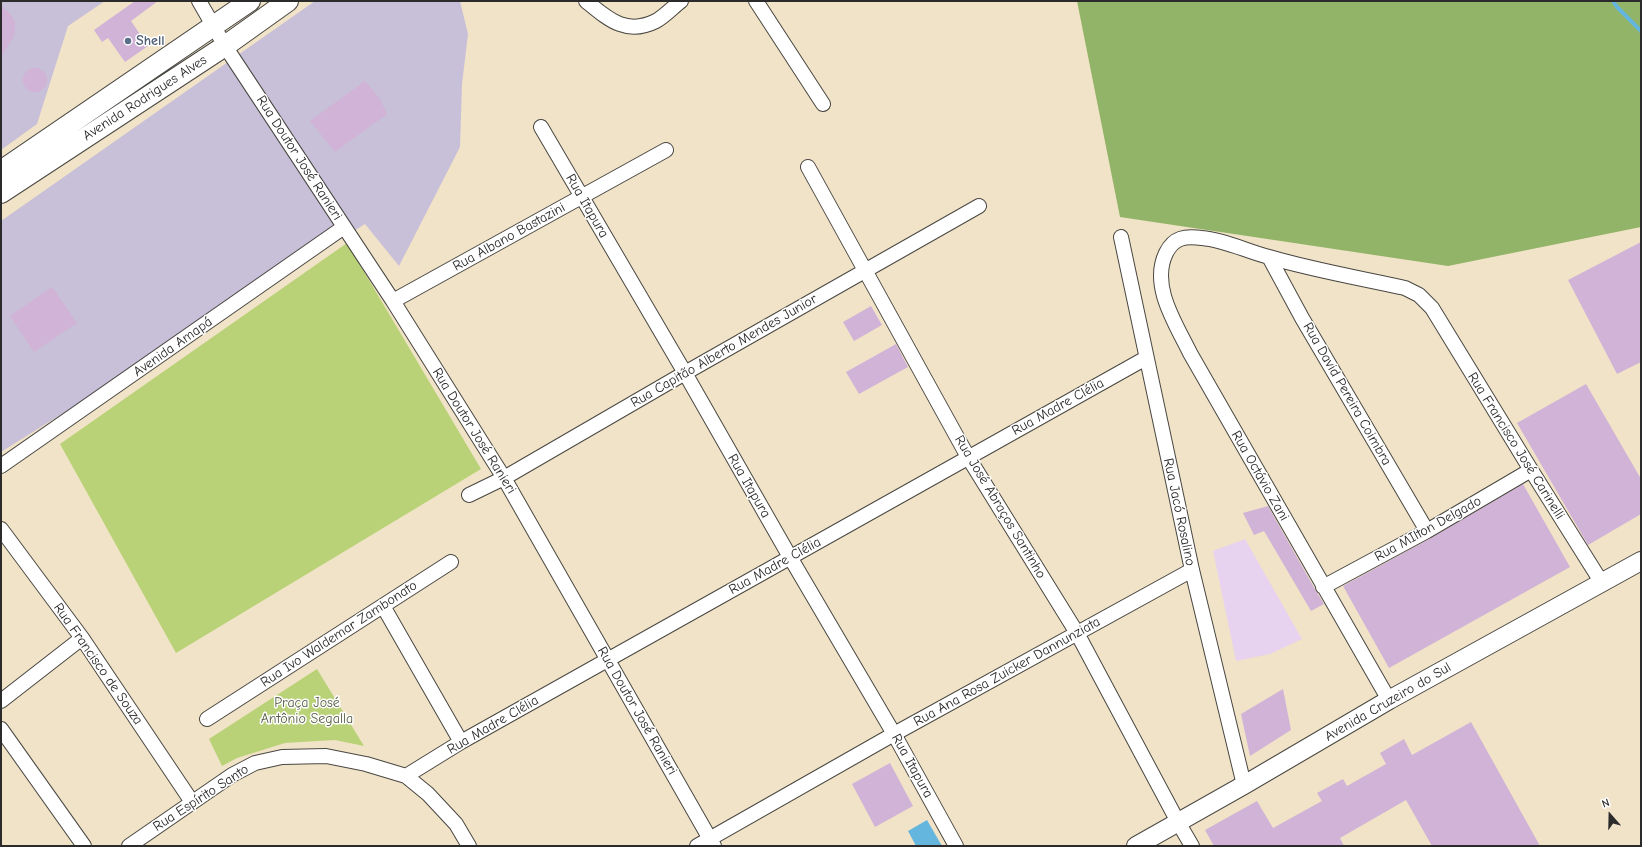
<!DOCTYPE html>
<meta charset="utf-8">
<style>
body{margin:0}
#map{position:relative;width:1642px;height:847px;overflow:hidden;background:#f1e3c7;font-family:"Comic Neue",sans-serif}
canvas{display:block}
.frame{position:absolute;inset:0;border:2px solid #2b2b2b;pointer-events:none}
.north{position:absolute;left:1590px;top:795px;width:40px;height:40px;-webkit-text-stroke:3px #fff;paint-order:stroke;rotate:340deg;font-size:11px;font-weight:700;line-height:16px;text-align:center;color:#2b2b2b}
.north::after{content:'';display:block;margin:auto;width:14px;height:18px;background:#2b2b2b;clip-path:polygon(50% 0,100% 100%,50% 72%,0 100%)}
</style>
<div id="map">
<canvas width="1642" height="847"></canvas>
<div class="frame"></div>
<div class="north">N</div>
</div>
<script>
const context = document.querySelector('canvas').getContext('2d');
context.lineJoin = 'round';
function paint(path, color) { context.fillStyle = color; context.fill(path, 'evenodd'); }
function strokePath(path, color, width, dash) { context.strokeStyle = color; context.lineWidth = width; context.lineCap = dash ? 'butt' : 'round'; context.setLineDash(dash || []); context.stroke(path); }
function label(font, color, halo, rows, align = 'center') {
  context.font = font + ' "Comic Neue",sans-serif'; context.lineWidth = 3; context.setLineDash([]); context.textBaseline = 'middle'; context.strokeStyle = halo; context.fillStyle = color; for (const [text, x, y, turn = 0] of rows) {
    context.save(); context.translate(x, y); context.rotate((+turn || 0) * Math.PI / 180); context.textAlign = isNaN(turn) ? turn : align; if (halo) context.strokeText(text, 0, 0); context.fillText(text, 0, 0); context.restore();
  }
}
const built = new Path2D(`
 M1245 539 1302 639 1270 654 1236 661 1213 551Z`);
const industrial = new Path2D(`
 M1 1H105L68 26 37 124 1 150Z
 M315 1H460L468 34 462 84 460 147 399 266 365 224 1 452V221Z`);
const green = new Path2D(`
 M347 243 481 469 176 653 60 444Z
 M317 669 364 746 335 740 285 743 237 758 222 766 209 739Z`);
const forest = new Path2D(`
 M1077 1H1641V227L1448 266 1120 217Z`);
const water = new Path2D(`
 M927 820 942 846H916L908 831Z`);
const stream = new Path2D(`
 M1613 1 1617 7 1641 31`);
const building = new Path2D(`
 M135 1H158L131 21 148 46 125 62 108 38 102 42 94 30Z
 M1 5 11 15 15 22V30L14 36 1 57Z
 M23 80a12 12 0 1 1 24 0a12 12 0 1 1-24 0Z
 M365 81 380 99 387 114 335 152 310 121Z
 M1641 242V362L1617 374 1568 280Z
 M52 287 77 323 34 352 10 316Z
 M871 306 882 325 854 341 843 322Z
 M896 344 908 367 859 394 846 372Z
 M1586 384 1641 479V514L1588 545 1517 423Z
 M1523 484 1570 567 1389 668 1343 586 1431 538Z
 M1268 506 1316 591 1324 604 1311 611 1264 531 1254 535 1243 513Z
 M1283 689 1291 730 1250 756 1241 714Z
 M1471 722 1540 846H1432L1406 800 1340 838 1344 846H1214L1205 830 1257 801 1273 828 1322 801 1317 793 1343 779 1347 786 1386 764 1380 753 1404 739 1412 755Z
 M890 763 913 806 875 827 852 784Z`);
const minor = new Path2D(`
 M199 1 225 46 393 301 504 478 714 846
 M586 1C608 19 626 36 656 21 665 16 673 7 681 1
 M756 1 823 104
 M541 127 685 373 790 557 894 734 956 846
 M808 167 968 457 1077 633 1178 822 1192 846
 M1121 237 1192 570 1244 785
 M1269 257 1302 318 1427 531
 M393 301 666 150
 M1 466 344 227
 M469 495 504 478 685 373 979 206
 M1 529 82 638 192 802
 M1323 587 1427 531 1531 470
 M383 606 461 742
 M1389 700 1190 353C1176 324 1150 286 1166 253 1174 237 1185 236 1202 238 1225 240 1246 251 1269 257 1313 270 1360 278 1405 288L1419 295 1432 308 1531 470 1602 583
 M1 701 82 638
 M207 719 451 562
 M1 729 84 846
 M406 776 461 742 1146 358
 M129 846 232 775 255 763 282 757 326 756 366 764 406 776 428 794 456 824 469 846
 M697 846 894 734 1192 570`);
const tertiary = new Path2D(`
 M1136 846 1244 785 1389 700 1641 561`);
const secondary = new Path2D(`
 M1 171 250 1
 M1 193 225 46 288 1`);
const markers = [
 [128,41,4,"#5c6f8a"]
];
const serviceNames = [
 ["Shell",136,41]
];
const streetNames = [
 ["Avenida Rodrigues Alves",145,98,-33],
 ["Rua Doutor José Ranieri",299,158,57],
 ["Rua Itapura",587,206,60],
 ["Rua Albano Bastazini",509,237,-29],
 ["Avenida Amapá",173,347,-35],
 ["Rua Capitão Alberto Mendes Junior",724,351,-30],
 ["Rua David Pereira Coimbra",1347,394,60],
 ["Rua Madre Clélia",1058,407,-29],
 ["Rua Doutor José Ranieri",474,431,58],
 ["Rua Francisco José Carinelli",1516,446,58],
 ["Rua Octávio Zani",1260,476,60],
 ["Rua Itapura",749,486,60],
 ["Rua José Abraços Santinho",1000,507,59],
 ["Rua Jacó Rosalino",1179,512,78],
 ["Rua MIlton Delgado",1428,529,-29],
 ["Rua Madre Clélia",775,566,-29],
 ["Rua Ivo Waldemar Zambonato",339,634,-33],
 ["Rua Francisco de Souza",98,664,55],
 ["Rua Ana Rosa Zuicker Dannunziata",1007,672,-29],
 ["Avenida Cruzeiro do Sul",1388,702,-30],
 ["Rua Doutor José Ranieri",637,711,60],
 ["Rua Madre Clélia",493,725,-30],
 ["Rua Itapura",912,766,61],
 ["Rua Espírito Santo",201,798,-33]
];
const parkNames = [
 ["Praça José",307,703],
 ["Antônio Segalla",307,719]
];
paint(built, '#e7d2ef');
paint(industrial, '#c8bfd8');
paint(green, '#b9d277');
paint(forest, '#92b468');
paint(water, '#64b6df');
strokePath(stream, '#64b6df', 4);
paint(building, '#d1b3d7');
strokePath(minor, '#494742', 16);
strokePath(tertiary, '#494742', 20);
strokePath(secondary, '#494742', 22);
strokePath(minor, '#fff', 14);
strokePath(tertiary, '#fff', 18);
strokePath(secondary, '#fff', 20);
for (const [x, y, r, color] of markers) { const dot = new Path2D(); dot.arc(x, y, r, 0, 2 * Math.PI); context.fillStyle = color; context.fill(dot); strokePath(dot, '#fff', 1.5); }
label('bold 14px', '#4e5e75', '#fff', serviceNames, 'left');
label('14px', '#2b2b2b', '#fff', streetNames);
label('14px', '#565d42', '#fff', parkNames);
</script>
